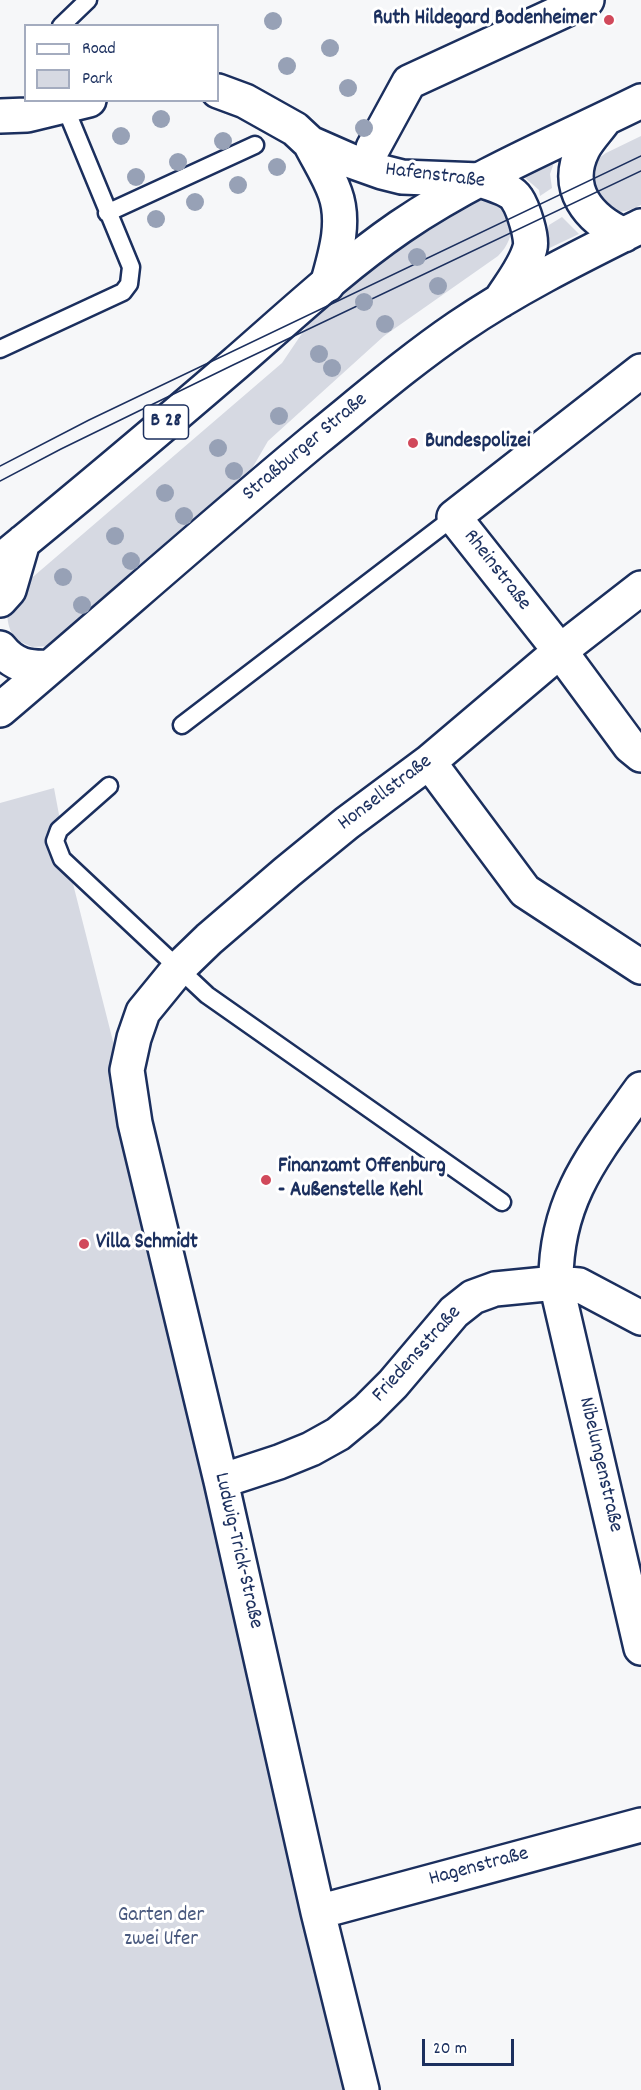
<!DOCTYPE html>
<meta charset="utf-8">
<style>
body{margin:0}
#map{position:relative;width:641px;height:2090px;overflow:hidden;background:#f6f7f9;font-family:Dekko,sans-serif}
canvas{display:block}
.legend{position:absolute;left:24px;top:24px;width:195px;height:78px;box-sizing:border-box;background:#fff;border:2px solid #a4acbf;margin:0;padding:8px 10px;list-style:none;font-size:18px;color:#1b2f5e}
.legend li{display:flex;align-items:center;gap:12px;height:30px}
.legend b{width:30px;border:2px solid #a4acbf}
.scale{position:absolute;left:422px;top:2039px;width:92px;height:27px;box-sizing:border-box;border:3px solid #1b2f5e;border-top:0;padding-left:8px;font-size:18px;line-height:21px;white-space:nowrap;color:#1b2f5e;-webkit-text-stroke:4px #fff;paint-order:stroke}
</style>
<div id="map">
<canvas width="641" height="2090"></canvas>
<ul class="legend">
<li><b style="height:8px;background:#fff"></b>Road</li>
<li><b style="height:16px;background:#d6d9e2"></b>Park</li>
</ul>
<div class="scale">20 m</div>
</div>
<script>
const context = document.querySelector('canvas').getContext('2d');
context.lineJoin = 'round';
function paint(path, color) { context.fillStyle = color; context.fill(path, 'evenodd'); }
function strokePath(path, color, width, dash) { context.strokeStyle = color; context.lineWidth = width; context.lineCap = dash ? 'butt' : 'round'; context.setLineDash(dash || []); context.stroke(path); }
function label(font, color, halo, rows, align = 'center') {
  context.font = font + ' Dekko,sans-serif'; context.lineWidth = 6; context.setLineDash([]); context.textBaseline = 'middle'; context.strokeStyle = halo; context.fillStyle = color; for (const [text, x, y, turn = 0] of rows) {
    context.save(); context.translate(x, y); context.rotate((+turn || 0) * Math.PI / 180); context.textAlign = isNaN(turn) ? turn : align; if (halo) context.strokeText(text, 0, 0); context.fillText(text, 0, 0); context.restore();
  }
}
const green = new Path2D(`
 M641 136V205C613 219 605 211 589 188L592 163 606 153Z
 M555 160 550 174 552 188 540 196 539 190 524 177Z
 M487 199C517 206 518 237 498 256L384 336 268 441 247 477 50 646 32 647 14 639C3 614 7 611 20 588L282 363 311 320 337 292 419 235 477 200Z
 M562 217 579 234 541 252 549 225Z
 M54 788 69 868 266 1644 361 2090H0V803Z`);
const lane = new Path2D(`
 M61 26 88 0
 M107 213 255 145
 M0 349 123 292 129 284 131 267 65 107
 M182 725 454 517
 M109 786 59 830 55 841 62 859 207 995 502 1202`);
const street = new Path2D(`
 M373 148 409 82 587 0
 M641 371 454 517 560 651 630 746 641 755
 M429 762 525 891 641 967
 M641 1089C595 1153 555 1199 556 1283L641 1648
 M221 1481 279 1462 311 1449 338 1434 367 1410 393 1384 454 1312 473 1297 495 1289 556 1283 579 1285 641 1318
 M318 1912 641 1825
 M362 2090 318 1912 221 1481 135 1123 127 1070 134 1038 143 1012 179 968 209 939 287 872 347 823 429 762 560 651 641 588`);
const secondary = new Path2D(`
 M218 91 245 101 295 129 310 143 351 161 382 172 402 177 480 180
 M0 116 27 115 89 100
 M310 143C318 159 329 176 335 193 346 223 335 256 327 285`);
const primary = new Path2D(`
 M605 119C598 129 588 139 583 149 563 189 589 219 624 235
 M480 180C491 184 511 189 517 199 523 208 533 238 530 248 525 267 510 285 500 301
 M0 561C80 496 158 430 236 363 290 316 342 267 400 227 475 176 560 141 641 101
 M0 600 9 590 23 542
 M0 648C14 666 29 668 50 667
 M0 710C106 620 209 528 316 439 363 401 409 361 459 327 516 288 579 257 641 226`);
const tram = new Path2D(`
 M0 466 89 420 641 156
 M0 481 61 449 233 365 641 171`);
const trees = [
 [273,21],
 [330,48],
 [287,66],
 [348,88],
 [161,119],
 [364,128],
 [121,136],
 [223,141],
 [178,162],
 [277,167],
 [136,177],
 [238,185],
 [195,202],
 [156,219],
 [417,257],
 [438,286],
 [364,302],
 [385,324],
 [319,354],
 [332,368],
 [279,416],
 [218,448],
 [234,471],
 [165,493],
 [184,516],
 [115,536],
 [131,561],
 [63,577],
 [82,605]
];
const markers = [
 [609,20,6,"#d1495b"],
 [413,443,6,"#d1495b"],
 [266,1180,6,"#d1495b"],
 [84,1244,6,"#d1495b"]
];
const shields = [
 [166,422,45]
];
const shieldNames = [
 ["B 28",166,422]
];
const poiNames = [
 ["Ruth Hildegard Bodenheimer",597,20,"right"],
 ["Bundespolizei",425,443],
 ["Finanzamt Offenburg",278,1168],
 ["- Außenstelle Kehl",278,1192],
 ["Villa Schmidt",96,1244]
];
const streetNames = [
 ["Hafenstraße",435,177,7],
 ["Straßburger Straße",306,448,-40],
 ["Rheinstraße",496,571,52],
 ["Honsellstraße",386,794,-37],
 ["Friedensstraße",418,1355,-48],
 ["Nibelungenstraße",599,1465,77],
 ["Ludwig-Trick-Straße",237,1551,77],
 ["Hagenstraße",479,1868,-15]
];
const parkNames = [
 ["Garten der",161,1917],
 ["zwei Ufer",161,1941]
];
paint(green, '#d6d9e2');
strokePath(lane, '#1b2f5e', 21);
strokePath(street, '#1b2f5e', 38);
strokePath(secondary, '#1b2f5e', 38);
strokePath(primary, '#1b2f5e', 38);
strokePath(lane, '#fff', 16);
strokePath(street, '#fff', 33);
strokePath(secondary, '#fff', 33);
strokePath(primary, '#fff', 33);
strokePath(tram, '#1b2f5e', 1.5);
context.fillStyle = '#97a1b6';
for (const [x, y] of trees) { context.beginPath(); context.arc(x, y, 9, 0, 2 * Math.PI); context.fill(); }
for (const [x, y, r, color] of markers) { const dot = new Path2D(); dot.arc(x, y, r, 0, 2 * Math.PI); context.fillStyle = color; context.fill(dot); strokePath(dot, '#fff', 2); }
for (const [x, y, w] of shields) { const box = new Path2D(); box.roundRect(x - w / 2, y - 17, w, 34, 4.5); context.fillStyle = '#fff'; context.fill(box); strokePath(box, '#1b2f5e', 1.5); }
label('bold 20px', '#1b2f5e', null, shieldNames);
label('bold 21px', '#1b2f5e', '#fff', poiNames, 'left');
label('21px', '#1b2f5e', '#fff', streetNames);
label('21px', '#4a5a7f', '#fff', parkNames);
</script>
